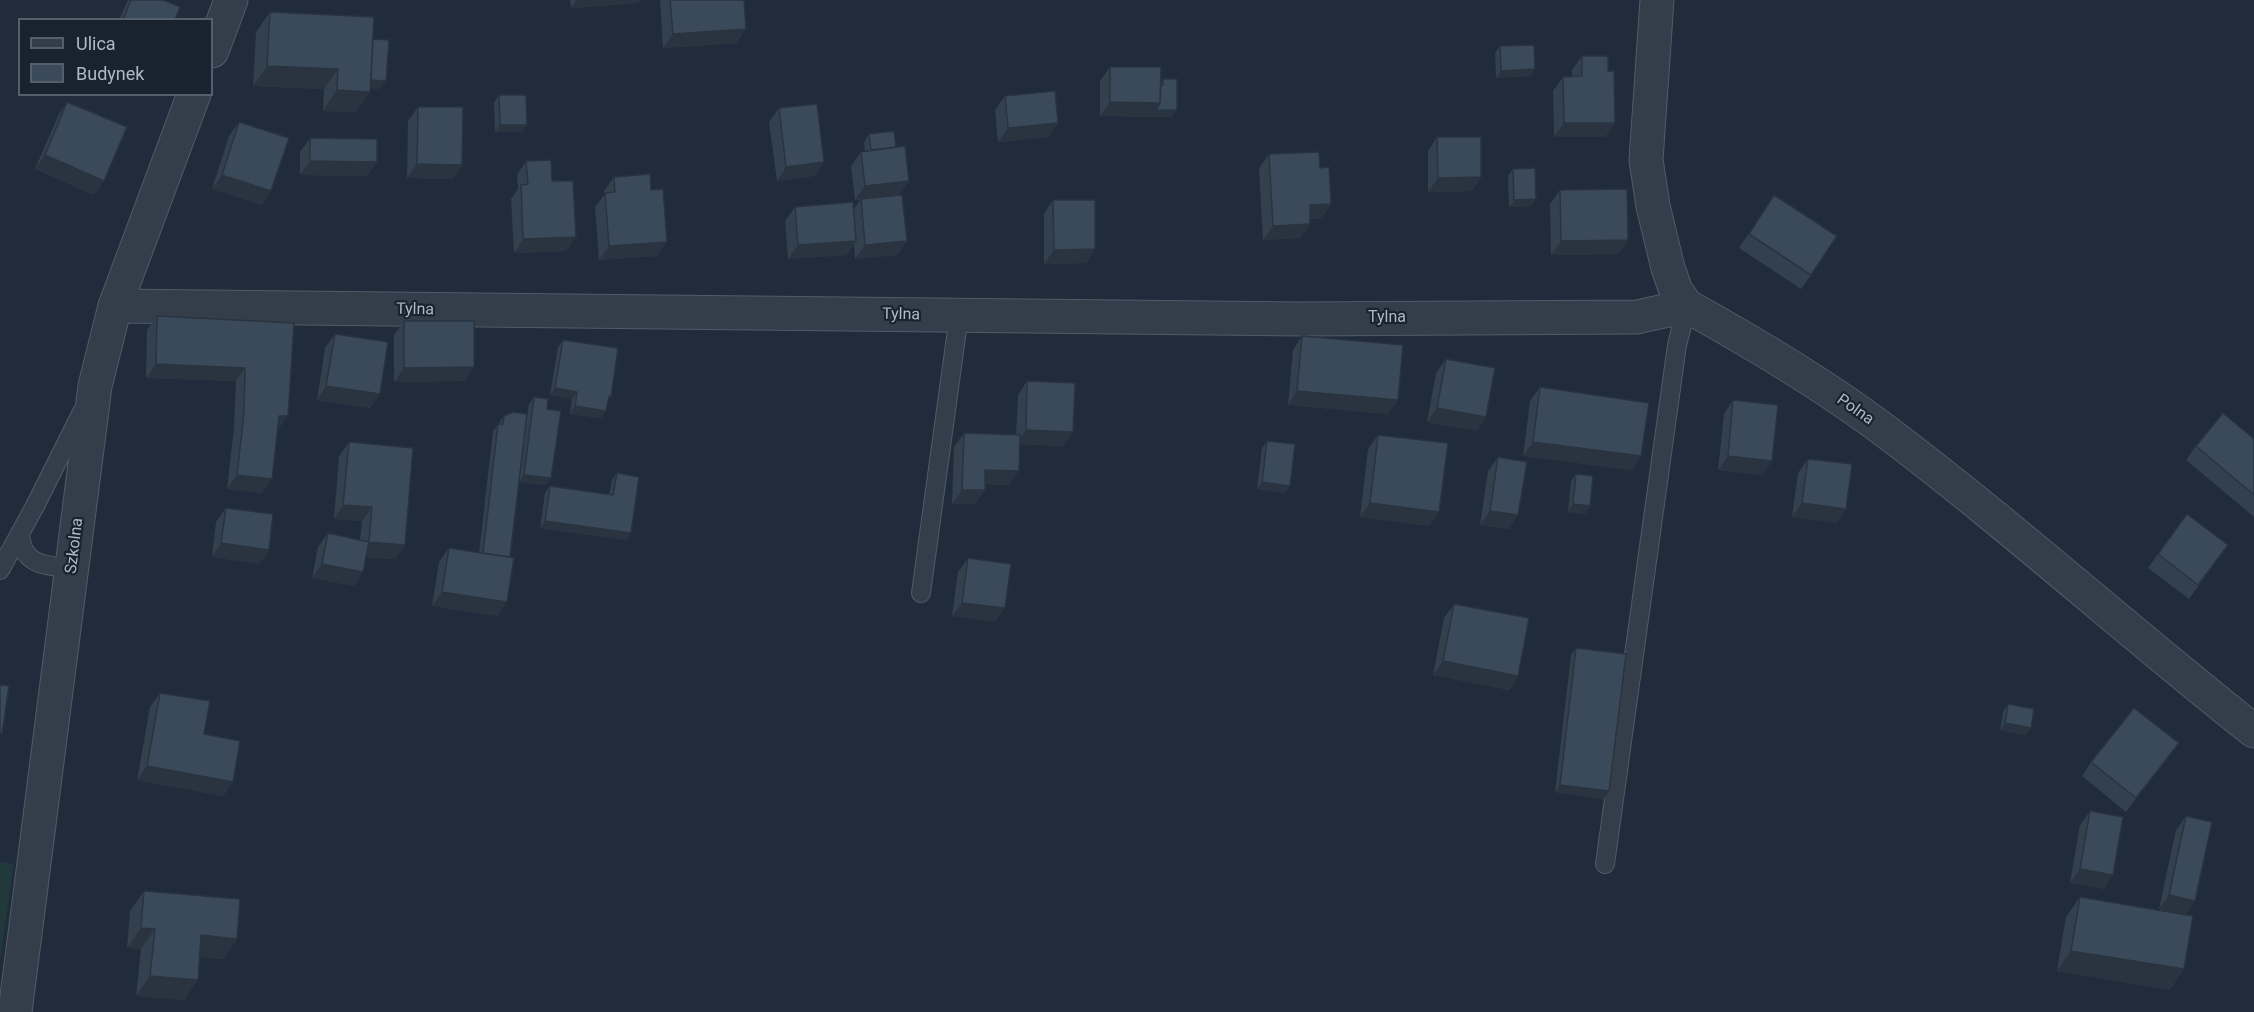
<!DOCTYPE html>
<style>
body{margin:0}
#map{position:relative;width:2254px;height:1012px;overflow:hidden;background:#202c3b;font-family:Roboto,sans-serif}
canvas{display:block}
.legend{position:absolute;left:18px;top:18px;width:195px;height:78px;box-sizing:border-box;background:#192330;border:2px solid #555f6c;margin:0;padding:8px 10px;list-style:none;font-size:18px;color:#aeb8c7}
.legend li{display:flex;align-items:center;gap:12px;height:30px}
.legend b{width:30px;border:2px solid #555f6c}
</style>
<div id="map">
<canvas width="2254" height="1012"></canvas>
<ul class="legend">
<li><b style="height:8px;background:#343e4b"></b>Ulica</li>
<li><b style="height:16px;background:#3b4a5b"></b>Budynek</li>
</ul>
</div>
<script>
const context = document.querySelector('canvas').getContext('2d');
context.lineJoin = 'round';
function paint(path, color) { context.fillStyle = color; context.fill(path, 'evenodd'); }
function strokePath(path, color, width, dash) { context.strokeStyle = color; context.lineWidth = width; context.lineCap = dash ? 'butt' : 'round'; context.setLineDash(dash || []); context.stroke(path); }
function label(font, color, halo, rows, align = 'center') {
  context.font = font + ' Roboto,sans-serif'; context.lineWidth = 4.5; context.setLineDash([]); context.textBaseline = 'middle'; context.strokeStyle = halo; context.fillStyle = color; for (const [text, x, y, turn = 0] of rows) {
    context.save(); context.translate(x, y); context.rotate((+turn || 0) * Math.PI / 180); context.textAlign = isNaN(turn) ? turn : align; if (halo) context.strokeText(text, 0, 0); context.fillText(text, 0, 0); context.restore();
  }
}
const green = new Path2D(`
 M0 862 14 864 0 961Z`);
const service = new Path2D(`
 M20 534C22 566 46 565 72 569
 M0 570 35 506 82 412
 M921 593 959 315
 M1605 864 1677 345 1687 306`);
const minor = new Path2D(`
 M1657 0 1646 160 1653 206 1668 268 1676 291 1687 306C1752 342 1816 380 1876 424 2006 521 2126 630 2254 731
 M115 306 1301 319 1637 317 1687 306`);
const tertiary = new Path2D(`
 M212 51 231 0
 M15 1012 95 386 115 306 194 94`);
const wall = new Path2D(`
 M128 0H163L175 20H119Z
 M570 0H640L638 3 571 8Z
 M660 0H744L746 29 736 43 663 48Z
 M270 12 373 39 380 89 370 88 356 112 323 111 324 89 253 86 256 32Z
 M1500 46 1535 69 1530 76 1496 78 1495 53Z
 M1582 56 1608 71 1615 123 1605 137H1554L1553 91 1563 77 1572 76V70Z
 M1110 67 1161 82 1163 79 1172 117 1100 116V81Z
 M499 95 522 132H495L494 103Z
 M1005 96 1058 123 1048 137 998 142 995 110Z
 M67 102 94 195 35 169 58 116Z
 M418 107 462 165 453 179 407 178 408 121Z
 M779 108 824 162 814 176 777 181 769 122Z
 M239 122 271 191 262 205 212 189 229 136Z
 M869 134 896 147 909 181 899 195 907 241 897 255 855 259 854 244 847 255 788 259 785 221 795 207 854 209 860 200H855L851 166 861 152 865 151 864 142Z
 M1437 137 1481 177 1472 191 1428 192V151Z
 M310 138 377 162 367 176 300 175V152Z
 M1269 154 1331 204 1321 218 1310 219V224L1300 238 1263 240 1259 168Z
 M526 161 552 181 566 251 514 253 511 199 518 189 517 175Z
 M1513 169 1531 206 1509 207 1508 176Z
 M614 177 657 256 599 260 595 207 605 194 604 191Z
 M1560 190 1628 240 1618 254 1551 255 1550 204Z
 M1774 195 1811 275 1801 289 1739 248Z
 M1053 200 1095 249 1086 263 1044 264V214Z
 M157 316 294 323 278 430H277L262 493 227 489 234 427 236 381 146 378 147 330Z
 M404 321 474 367 464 381 394 382V335Z
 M335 334 380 394 370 408 317 400 325 348Z
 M1302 336 1388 414 1288 405 1293 350Z
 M563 340 608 402 601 418 570 414 572 399 550 395 558 347Z
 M1446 359 1486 417 1477 431 1427 422 1436 373Z
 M1027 381 1073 432 1063 446 1020 444 1009 485 985 484V490L975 504H952L954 447 964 433 1016 435 1018 395Z
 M1540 387 1641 456 1632 470 1523 456 1530 401Z
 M534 397 547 409 546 485 519 482 498 616 432 606 439 562 449 548 479 553 493 431 504 416H527L529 404Z
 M1733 400 1772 461 1762 475 1718 470 1724 414Z
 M1378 435 1430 526 1360 517 1368 449Z
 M2254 439V517L2186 460 2196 446Z
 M1267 441 1290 486 1285 493 1257 489 1262 448Z
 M349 442 405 545 395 559 366 557 354 586 312 578 318 547 328 533 360 540 362 521 334 519 339 456Z
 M1498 457 1509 529 1480 525 1488 471Z
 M1808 459 1846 509 1836 523 1792 517 1798 473Z
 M617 473 631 533 626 540 540 528 545 493 550 486 609 495 612 480Z
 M1576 474 1590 506 1585 514 1568 512 1571 481Z
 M226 508 269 550 259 564 212 557 216 522Z
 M2158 554 2218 559 2189 599 2148 568Z
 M968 558 995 622 952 616 958 572Z
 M1454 604 1518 676 1509 690 1433 675 1444 618Z
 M1576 648 1604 799 1555 792 1571 655Z
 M160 693 204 734 233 782 223 796 137 780 150 707Z
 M2008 704 2026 735 2000 730 2003 712Z
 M2169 757 2126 812 2082 776 2091 762Z
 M2090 811 2104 889 2070 883 2080 825Z
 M2186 816 2195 901 2185 915 2159 909 2176 830Z
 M144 891 237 939 223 959 200 957 184 1000 136 996 141 949 127 948 130 911Z
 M2080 897 2170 990 2057 971 2066 917Z`);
const shadedWall = new Path2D(`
 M576 0H640L638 3 571 8Z
 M746 29 736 43 663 48 673 34Z
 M267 66 338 69 324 89 253 86Z
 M1535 69 1530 76 1496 78 1501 71Z
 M362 80 386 81 380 89 357 87Z
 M337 90 370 92 356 112 323 111Z
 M1110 102 1160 103 1177 110 1172 117 1100 116Z
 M1058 123 1048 137 998 142 1008 128Z
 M1564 123H1615L1605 137H1554Z
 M500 125H527L522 132H495Z
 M45 155 104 181 94 195 35 169Z
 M310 161 377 162 367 176 300 175Z
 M824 162 814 176 777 181 786 167Z
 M417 164 462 165 453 179 407 178Z
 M222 175 271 191 262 205 212 189Z
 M1481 177 1472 191 1428 192 1438 178Z
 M909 181 899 195 855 200 865 186Z
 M1536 199 1531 206 1509 207 1514 200Z
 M1331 204 1321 218 1300 219 1310 205Z
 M1310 224 1300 238 1263 240 1273 226Z
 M576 237 566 251 514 253 523 239Z
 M1628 240 1618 254 1551 255 1561 241Z
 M856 241 847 255 788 259 798 245Z
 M907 241 897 255 855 259 865 245Z
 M667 242 657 256 599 260 609 246Z
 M1095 249 1086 263 1044 264 1054 250Z
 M156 364 245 368 236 381 146 378Z
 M474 367 464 381 394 382 404 368Z
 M326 386 380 394 370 408 317 400Z
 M555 388 577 392 572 399 550 395Z
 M1297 391 1398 400 1388 414 1288 405Z
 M575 406 606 411 601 418 570 414Z
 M1437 408 1486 417 1477 431 1427 422Z
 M279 416H288L278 430H269Z
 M1026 430 1073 432 1063 446 1016 444Z
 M1533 442 1641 456 1632 470 1523 456Z
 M1728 456 1772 461 1762 475 1718 470Z
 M985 470 1019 471 1009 485 976 484Z
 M237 475 272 479 262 493 227 489Z
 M524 475 551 478 546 485 519 482Z
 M1262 482 1290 486 1285 493 1257 489Z
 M962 490H985L975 504H952Z
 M1370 503 1439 512 1430 526 1360 517Z
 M1802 503 1846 509 1836 523 1792 517Z
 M1573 504 1590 506 1585 514 1568 512Z
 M343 505 372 507 362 521 334 519Z
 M1490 511 1518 515 1509 529 1480 525Z
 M545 521 631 533 626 540 540 528Z
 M369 542 405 545 395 559 359 556Z
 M221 543 269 550 259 564 212 557Z
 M322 564 363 572 354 586 312 578Z
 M442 592 507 602 498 616 432 606Z
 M962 603 1005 608 995 622 952 616Z
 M1443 661 1518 676 1509 690 1433 675Z
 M2005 723 2031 728 2026 735 2000 730Z
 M2179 743 2169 757 2126 812 2136 798Z
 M147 766 233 782 223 796 137 780Z
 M1560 785 1609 791 1604 799 1555 792Z
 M2080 869 2113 875 2104 889 2070 883Z
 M2169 895 2195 901 2185 915 2159 909Z
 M141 928 155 929 141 949 127 948Z
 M201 935 237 939 223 959 187 956Z
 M2071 951 2184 969 2170 990 2057 971Z
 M150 976 198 980 184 1000 136 996Z`);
const building = new Path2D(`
 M131 0H163L180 7 175 20H123Z
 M670 0H744L746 29 673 34Z
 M270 12 374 17 370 92 337 90 338 69 267 66Z
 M373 39 389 40 386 81 371 80Z
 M1534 45 1535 69 1501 71 1500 46Z
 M1582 56H1608V71H1614L1615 123H1564L1563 77 1582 76Z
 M1110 67H1161L1160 103 1110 102Z
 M1163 79H1177V110H1156L1160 103 1161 85H1163Z
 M1055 91 1058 123 1008 128 1005 96Z
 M499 95H526L527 125H500Z
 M67 102 127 127 104 181 45 155Z
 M817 104 824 162 786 167 779 108Z
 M418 107H463L462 165 417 164Z
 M239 122 289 138 271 191 222 175Z
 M894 131 896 147 871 150 869 134Z
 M1437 137H1481V177L1438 178Z
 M310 138 377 139V162L310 161Z
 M905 146 909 181 865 186 861 152Z
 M1319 152 1320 168 1329 167 1331 204 1310 205V224L1273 226 1269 154Z
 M551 160 552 181H573L576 237 523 239 521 185 528 184 526 161Z
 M1535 168 1536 199 1514 200 1513 169Z
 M650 174 651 190 663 189 667 242 609 246 605 193 615 192 614 177Z
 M1627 189 1628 240 1561 241 1560 190Z
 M902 195 907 241 865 245 861 199Z
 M1774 195 1837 236 1811 275 1749 234Z
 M1053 200H1095V249L1054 250Z
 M853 202 856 241 798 245 795 207Z
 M157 316 294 323 288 416H279L272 479 237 475 244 413 245 368 156 364Z
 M404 321H474V367L404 368Z
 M335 334 388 342 380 394 326 386Z
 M1302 336 1403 345 1398 400 1297 391Z
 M563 340 618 348 611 397 609 396 606 411 575 406 577 392 555 388Z
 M1446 359 1495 368 1486 417 1437 408Z
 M1027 381 1075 383 1073 432 1026 430Z
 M1540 387 1649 403 1641 456 1533 442Z
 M534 397 548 399 547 409 561 411 551 478 524 475Z
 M1733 400 1778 405 1772 461 1728 456Z
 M513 412 527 414 510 557 483 553 498 424H503L504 416Z
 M2223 413 2254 439V495L2196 446Z
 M964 433 1020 435 1019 471 985 470V490H962Z
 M1378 435 1448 443 1439 512 1370 503Z
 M1267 441 1295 444 1290 486 1262 482Z
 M349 442 413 448 405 545 369 542 372 507 343 505Z
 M1498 457 1527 462 1518 515 1490 511Z
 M1808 459 1852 464 1846 509 1802 503Z
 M617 473 639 477 631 533 545 521 550 486 613 495Z
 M1576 474 1593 476 1590 506 1573 504Z
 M226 508 273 514 269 550 221 543Z
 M2187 514 2228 545 2198 585 2158 554Z
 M328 533 369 542 363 572 322 564Z
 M449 548 514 558 507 602 442 592Z
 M968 558 1011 564 1005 608 962 603Z
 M1454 604 1529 618 1518 676 1443 661Z
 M1576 648 1626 654 1609 791 1560 785Z
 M0 685 9 686 2 734 0 733Z
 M160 693 210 701 204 734 240 741 233 782 147 766Z
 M2008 704 2034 709 2031 728 2005 723Z
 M2134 708 2179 743 2136 798 2091 762Z
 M2090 811 2123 817 2113 875 2080 869Z
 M2186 816 2212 822 2195 901 2169 895Z
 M144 891 240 899 237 939 201 935 198 980 150 976 155 929 141 928Z
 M2080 897 2193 916 2184 969 2071 951Z`);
const streetNames = [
 ["Tylna",415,310,1],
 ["Tylna",901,315,1],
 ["Tylna",1387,318],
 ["Polna",1855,410,35],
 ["Szkolna",75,546,-83]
];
paint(green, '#22393c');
strokePath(service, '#515b69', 20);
strokePath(minor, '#515b69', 35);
strokePath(tertiary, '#515b69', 35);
strokePath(service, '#343e4b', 18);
strokePath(minor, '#343e4b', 33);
strokePath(tertiary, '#343e4b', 33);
paint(wall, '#33404e');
paint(shadedWall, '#293440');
paint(building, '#3b4a5b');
strokePath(building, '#293440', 1.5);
label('16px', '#aeb8c7', '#192330', streetNames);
</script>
